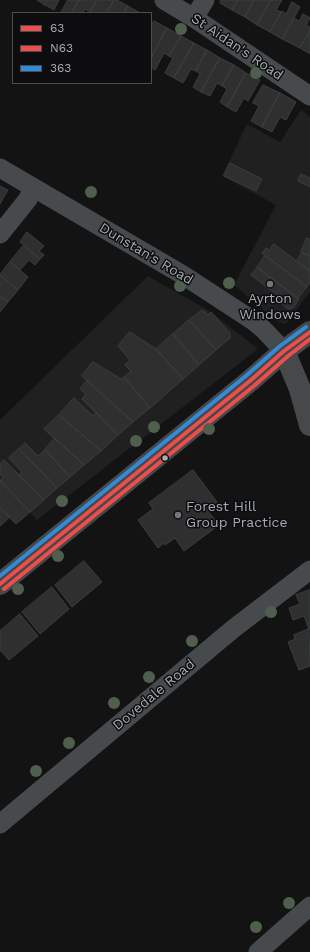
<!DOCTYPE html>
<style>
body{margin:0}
#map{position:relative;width:310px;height:952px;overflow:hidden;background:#131313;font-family:"Work Sans",sans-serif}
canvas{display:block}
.legend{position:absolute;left:12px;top:12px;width:140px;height:72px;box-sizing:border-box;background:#0d0d0f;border:1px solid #4a4d51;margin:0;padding:5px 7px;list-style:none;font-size:12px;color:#a5acb3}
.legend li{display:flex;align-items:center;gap:8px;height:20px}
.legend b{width:20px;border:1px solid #4a4d51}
</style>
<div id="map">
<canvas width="310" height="952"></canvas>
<ul class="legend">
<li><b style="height:5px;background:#ec4f4b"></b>63</li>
<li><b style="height:5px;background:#ec4f4b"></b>N63</li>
<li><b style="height:5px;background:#338bd7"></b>363</li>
</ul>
</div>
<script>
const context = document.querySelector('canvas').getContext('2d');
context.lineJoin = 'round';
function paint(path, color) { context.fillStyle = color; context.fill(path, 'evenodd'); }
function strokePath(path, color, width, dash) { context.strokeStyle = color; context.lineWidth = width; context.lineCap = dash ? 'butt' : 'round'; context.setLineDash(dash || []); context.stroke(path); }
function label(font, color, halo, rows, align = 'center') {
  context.font = font + ' "Work Sans",sans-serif'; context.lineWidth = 3; context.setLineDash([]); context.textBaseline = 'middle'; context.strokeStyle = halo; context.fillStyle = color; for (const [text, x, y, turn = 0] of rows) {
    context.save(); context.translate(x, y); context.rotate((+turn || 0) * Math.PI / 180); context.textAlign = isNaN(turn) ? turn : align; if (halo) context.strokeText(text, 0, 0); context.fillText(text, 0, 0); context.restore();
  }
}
const built = new Path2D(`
 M301 110 310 117V292L286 324 278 322 234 285 276 205 222 176 247 124 280 142Z
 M148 276 211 312 258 349 37 520 0 480V420Z`);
const building = new Path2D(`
 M37 0H47L45 5Z
 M47 0H59L54 10 45 5Z
 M68 0H79L72 13H61Z
 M79 0H97L90 12 85 9 83 13H72Z
 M97 0H114L107 13H93L90 12Z
 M114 0H117L128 6 124 13H107Z
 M221 0H238L232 10 220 3Z
 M238 0H254L245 17 232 10Z
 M254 0H271L257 25 245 17Z
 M271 0H282L276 10 281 12 270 32 257 25Z
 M292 2 300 7 282 39 270 32 282 11 286 14Z
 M128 6 140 13H124Z
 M303 14 310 18 306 25 310 27V31L300 48 282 39 294 18 299 21Z
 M154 21 167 28 151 58V27Z
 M167 28 181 36 169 56 164 53 155 70 151 67V58Z
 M310 31V54L300 48Z
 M181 36 194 43 174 78 165 73 173 58 169 56Z
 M194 43 207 50 196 71 191 69 183 83 174 78Z
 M207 50 220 58 201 92 193 87 200 74 196 71Z
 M220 58 234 65 222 86 217 83 210 96 201 92Z
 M234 65 246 73 227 107 220 102 227 89 222 86Z
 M246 73 260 80 248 101 244 98 236 112 227 107Z
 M263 85 280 93 262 127 251 121 259 106 253 103Z
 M280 93 296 102 286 120 280 117 272 132 262 127Z
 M230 163 262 179 256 191 224 176Z
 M301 174 310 178V187L298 181Z
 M0 186 8 190 0 204Z
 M27 232 44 246 39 251 44 255 40 259 20 242Z
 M307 238 310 239V256L301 252Z
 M274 244 310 271V282L307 287 262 253 266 248 269 250Z
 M23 246 40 259 35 265 29 260 20 270 10 262Z
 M302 253 310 256V271L297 261Z
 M265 256 307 287 298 298 257 267Z
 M10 262 28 277 18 290 0 275Z
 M257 268 299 299 293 308 288 309 271 295 273 292 251 275Z
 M0 275 18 290 8 302 0 296Z
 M0 296 8 302 0 312Z
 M203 310 208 315 211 312 230 333V338L216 350 189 320Z
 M189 320 216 350 199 365 173 334Z
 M130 332 156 349 183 379 150 408 124 377 131 371 125 365 130 360 118 346Z
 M173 334 199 365 183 379 156 349Z
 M93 362 121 379 124 377 150 408 133 422 82 376Z
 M87 381 133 422 118 435 82 399 86 394 80 389Z
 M74 398 93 416 96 412 118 435 101 451 59 415Z
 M59 415 101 451 84 465 44 429Z
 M55 438 84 465 70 477 45 450Z
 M25 443 38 456 45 450 70 477 57 488 19 449Z
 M19 449 57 488 44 500 19 475 22 472 9 458Z
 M4 460 44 500 30 512 0 481 3 477 0 474V464Z
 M193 470 217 502 207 510 219 525 184 551 175 538 165 545 164 543 158 548 138 520 153 509 149 503Z
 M0 480 30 512 16 524 0 508Z
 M0 508 10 517 0 526Z
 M84 561 102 582 72 607 55 585Z
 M52 587 69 609 40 634 22 612Z
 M310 590V629H309L304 616 293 620 289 608 300 604 296 595Z
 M20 614 38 636 9 660 0 650V631Z
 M309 629 310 666 299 670 288 642 295 639 294 635Z`);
const street = new Path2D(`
 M164 0 194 18 310 96
 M194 18 205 0
 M0 168 183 275 252 320 263 329 284 351
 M0 234 28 199 33 187
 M0 824 233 629 310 570
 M258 952 310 906`);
const secondary = new Path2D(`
 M284 351 300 389 310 425
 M0 584 251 380 284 351 310 332`);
const bus1 = new Path2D(`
 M0 584 251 380 284 351 310 332`);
const bus2 = new Path2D(`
 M4 589 255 385 288 356 310 339`);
const bus3 = new Path2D(`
 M0 576 247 375 280 346 306 327`);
const trees = [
 [181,29],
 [256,73],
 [91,192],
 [229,283],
 [180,286],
 [154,427],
 [209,429],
 [136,441],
 [62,501],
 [58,556],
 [18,589],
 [271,612],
 [192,641],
 [149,677],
 [114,703],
 [69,743],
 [36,771],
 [289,903],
 [256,927]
];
const markers = [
 [270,284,4,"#72767b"],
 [165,458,3.5,"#a5acb3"],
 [178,515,4,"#72767b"]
];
const streetNames = [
 ["St Aidan's Road",237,47,34],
 ["Dunstan's Road",146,254,31],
 ["Dovedale Road",154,695,-40]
];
const poiNames = [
 ["Ayrton",270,299],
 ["Windows",270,315],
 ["Forest Hill",186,507,"left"],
 ["Group Practice",186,523,"left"]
];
paint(built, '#202021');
paint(building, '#2f2f30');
strokePath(building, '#3b3d3f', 1);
strokePath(street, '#474a4c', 19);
strokePath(secondary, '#46484a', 22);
strokePath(bus1, '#ec4f4b', 4);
strokePath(bus2, '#ec4f4b', 4);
strokePath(bus3, '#338bd7', 4);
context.fillStyle = '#505f4d';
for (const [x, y] of trees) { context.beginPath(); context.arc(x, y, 6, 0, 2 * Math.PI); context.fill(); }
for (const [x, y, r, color] of markers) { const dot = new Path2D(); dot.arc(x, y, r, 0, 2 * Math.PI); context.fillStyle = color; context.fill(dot); strokePath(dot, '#0d0d0f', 1.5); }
label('14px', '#a5acb3', '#0d0d0f', streetNames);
label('14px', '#a5acb3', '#0d0d0f', poiNames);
</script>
